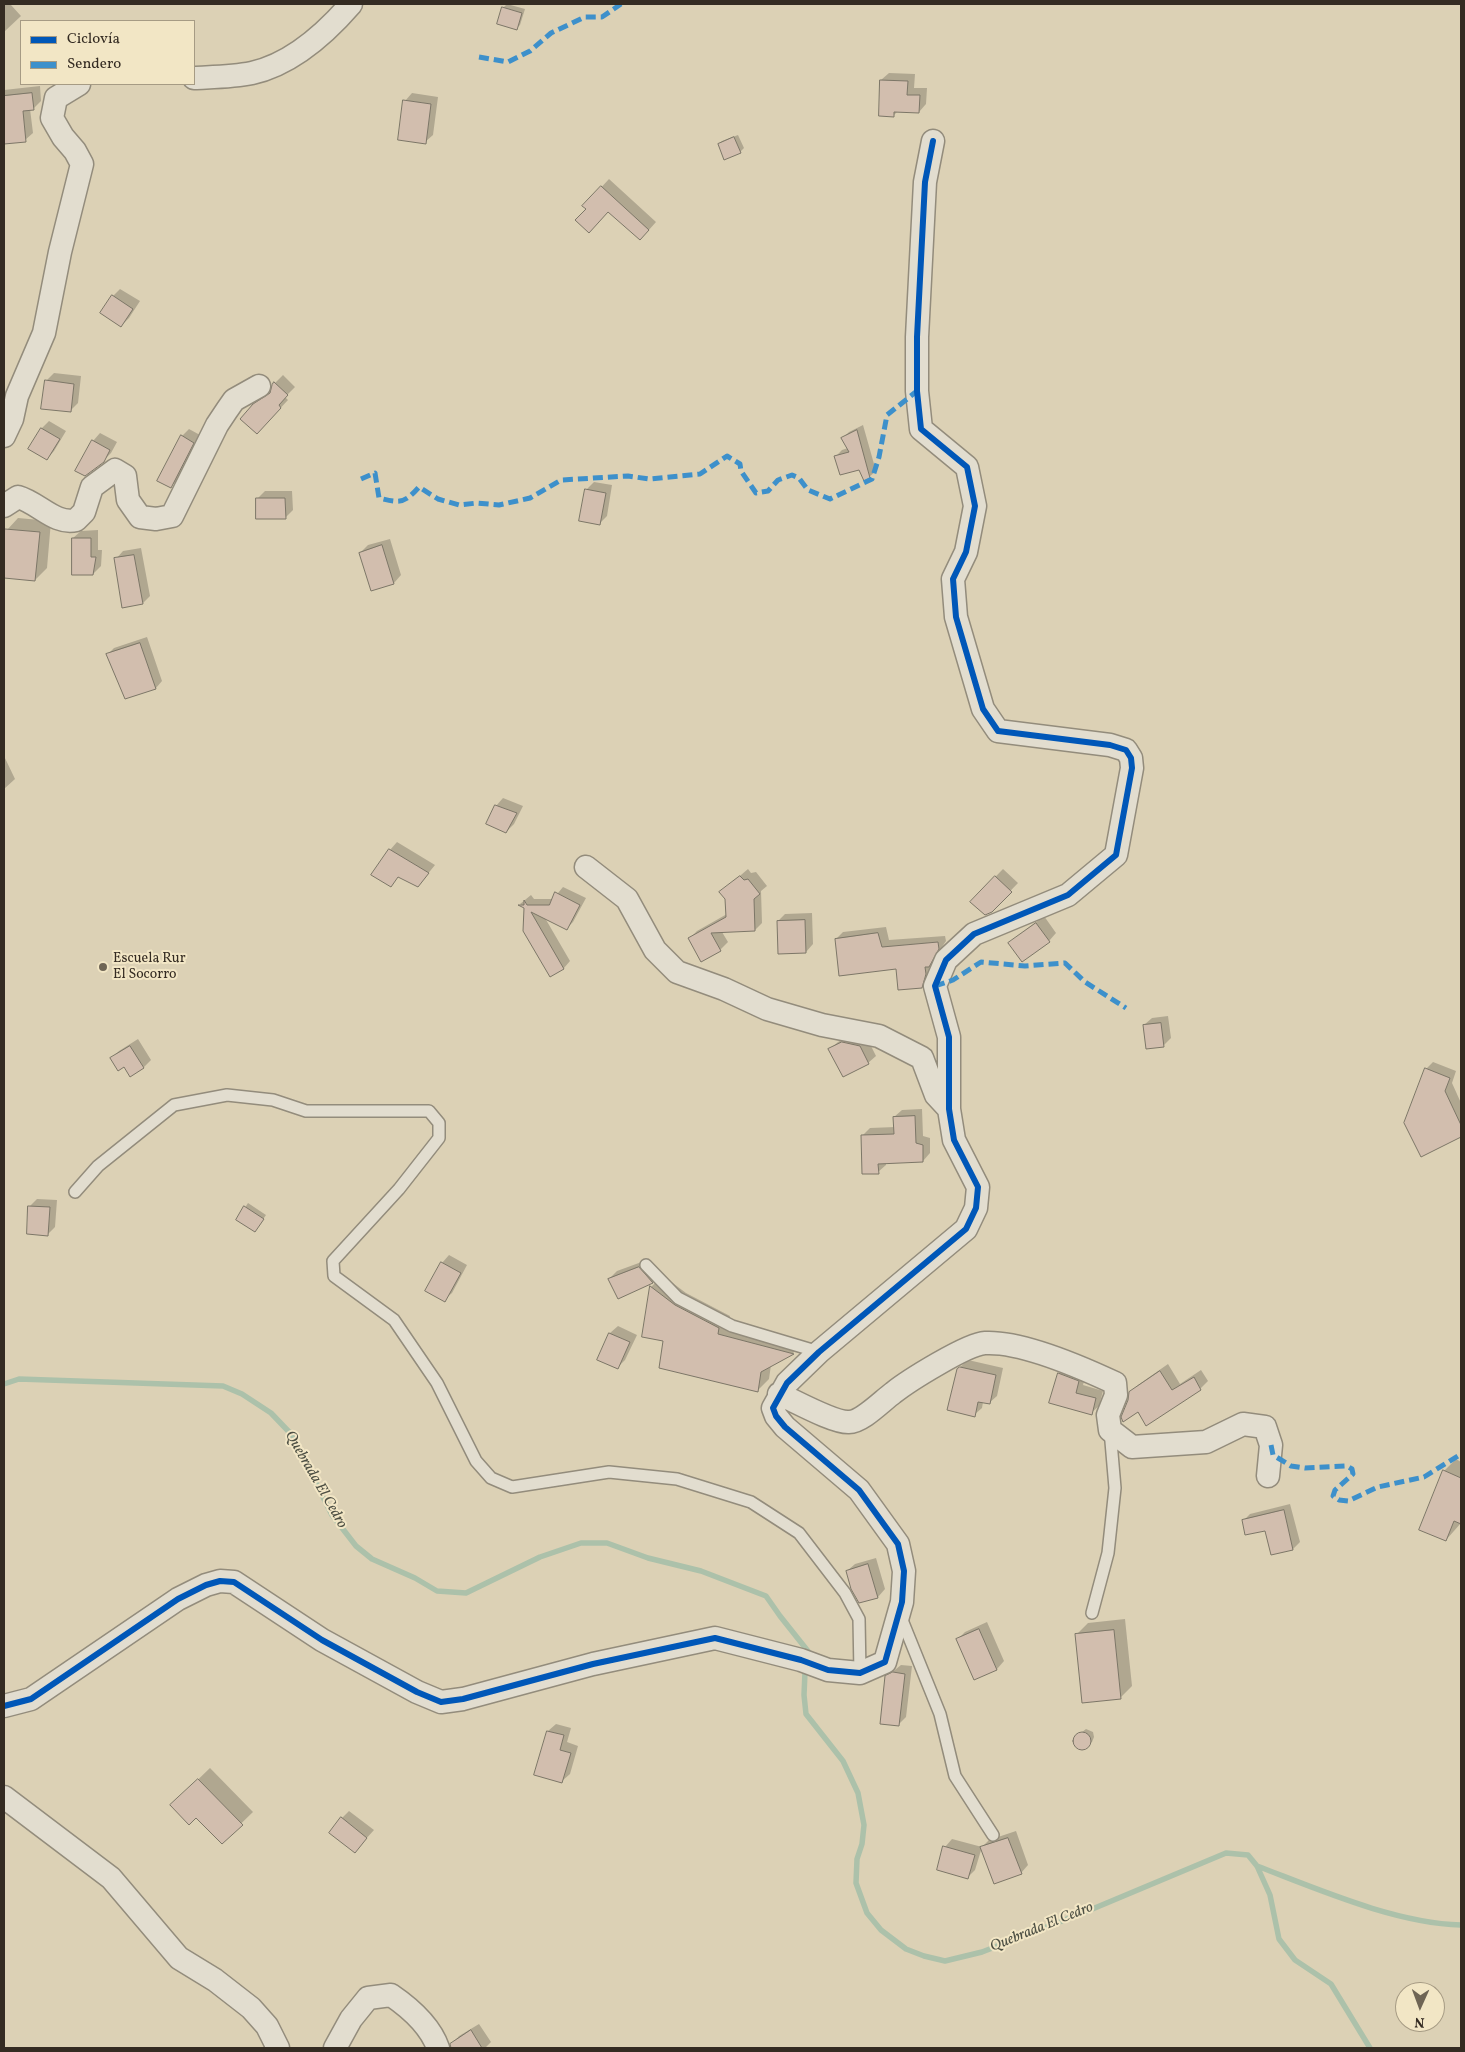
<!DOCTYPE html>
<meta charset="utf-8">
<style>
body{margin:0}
#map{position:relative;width:1465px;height:2052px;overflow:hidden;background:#dcd1b5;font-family:Vollkorn,serif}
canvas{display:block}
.frame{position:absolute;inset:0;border:5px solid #342b22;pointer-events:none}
.legend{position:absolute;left:20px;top:20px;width:175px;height:65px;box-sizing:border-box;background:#f2e6c5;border:1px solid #a69b84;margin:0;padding:6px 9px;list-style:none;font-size:15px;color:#342b22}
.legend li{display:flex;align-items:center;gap:10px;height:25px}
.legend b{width:25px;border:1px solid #a69b84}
.north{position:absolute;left:1395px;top:1982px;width:50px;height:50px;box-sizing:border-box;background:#f2e6c5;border:1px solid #a69b84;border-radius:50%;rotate:182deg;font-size:14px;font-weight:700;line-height:20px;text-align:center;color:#342b22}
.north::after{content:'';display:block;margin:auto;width:18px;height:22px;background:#6f6555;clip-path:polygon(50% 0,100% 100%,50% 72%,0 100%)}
</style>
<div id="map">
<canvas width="1465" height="2052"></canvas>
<div class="frame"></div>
<ul class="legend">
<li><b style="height:6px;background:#0057b8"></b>Ciclovía</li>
<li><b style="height:6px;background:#3d90cb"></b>Sendero</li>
</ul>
<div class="north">N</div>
</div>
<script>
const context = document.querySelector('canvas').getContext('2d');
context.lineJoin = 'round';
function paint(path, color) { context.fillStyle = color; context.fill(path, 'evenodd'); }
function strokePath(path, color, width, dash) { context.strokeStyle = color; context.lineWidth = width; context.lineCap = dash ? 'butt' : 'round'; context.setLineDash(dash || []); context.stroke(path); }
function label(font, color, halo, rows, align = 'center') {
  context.font = font + ' Vollkorn,serif'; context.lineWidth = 4; context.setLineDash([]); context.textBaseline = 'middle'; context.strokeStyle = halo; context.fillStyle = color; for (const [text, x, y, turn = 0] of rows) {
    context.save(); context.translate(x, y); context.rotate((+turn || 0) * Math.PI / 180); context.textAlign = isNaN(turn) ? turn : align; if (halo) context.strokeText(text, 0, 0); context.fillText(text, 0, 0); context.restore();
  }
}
const shadow = new Path2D(`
 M4 4H12L11 5 21 16 4 32Z
 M507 4 525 9 520 25 517 28 503 8Z
 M889 73 915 74 914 88H927L926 104 919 112 898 111 893 116 881 80Z
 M40 86 41 101 33 109H30L33 133 25 140 4 143V90Z
 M412 93 438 97 433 135 425 142 405 101Z
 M738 135 744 148 740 152 719 144 722 141Z
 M609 179 656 222 648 231 608 211 588 209 584 206Z
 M120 289 140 301 129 318 121 326 113 296Z
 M54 373 81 376 78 403 70 411 46 381Z
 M283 375 295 387 285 397 288 400 257 433 241 419 262 397 272 391 273 385Z
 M49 421 66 431 54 451 47 459 42 428Z
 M863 425 876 471 869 477 859 469 836 456 842 450 848 448 843 438 849 432Z
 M189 429 200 435 179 479 171 486 182 436Z
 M100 433 117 442 111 453 103 461 93 441Z
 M594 482 612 485 607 516 600 523 586 490Z
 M265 491H292L293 510 285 518 257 499Z
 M18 518 51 521 47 568 35 580 4 577 7 530Z
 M98 530V550H102L101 566 93 574 73 538 81 531Z
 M390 539 401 575 394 583 360 553 368 545Z
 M141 548 150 596 143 603 116 559 123 551Z
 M147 637 162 681 156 688 107 655 114 648Z
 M4 756 15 779 4 789Z
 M503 798 523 806 514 824 506 832 496 806Z
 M397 842 435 865 418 886 399 876 390 885V850Z
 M748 869 751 873 756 872 767 886 761 891 762 923 755 930 722 932 728 942 720 950 702 960 690 938 697 931 727 914V899L721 892Z
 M1003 869 1018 883 991 911 972 901Z
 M563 887 586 898 573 922 566 929 545 918 570 961 564 968 550 976 525 907 520 904 531 895 534 899H553Z
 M812 913 813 944 806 952 778 921 785 914Z
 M1044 916 1056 933 1049 941 1009 943Z
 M886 927 889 940 945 936 946 941 932 962 929 979 922 987 897 968 836 939 843 932Z
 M1168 1016 1171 1038 1163 1046 1144 1025 1152 1018Z
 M850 1035 867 1038 876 1056 868 1063 830 1049 838 1042Z
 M138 1039 151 1060 144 1067 112 1058 119 1051Z
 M1433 1062 1456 1071 1452 1083 1461 1103V1135L1421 1155 1426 1069Z
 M922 1109 923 1136 930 1138V1153L923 1161 886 1162V1165L878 1172 862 1136 870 1128 895 1127 894 1117 902 1110Z
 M37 1199 57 1200 55 1227 48 1234 29 1207Z
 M248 1203 266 1215 255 1231 237 1220Z
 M449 1255 467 1265 452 1293 444 1300 442 1263Z
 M647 1260 662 1275 686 1293 730 1316 729 1323 803 1343 793 1353 771 1365 769 1379 758 1390 664 1340 643 1336 651 1287 657 1281 619 1297 609 1279 617 1271Z
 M618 1326 637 1335 625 1360 617 1368 598 1359 610 1333Z
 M968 1360 1003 1368 997 1396 989 1403 983 1402 982 1408 974 1415 958 1369Z
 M1168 1364 1180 1384 1201 1370 1208 1381 1200 1389 1146 1424 1129 1400 1130 1393 1138 1385Z
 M1066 1366 1086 1374 1083 1385 1103 1391 1099 1406 1091 1413 1059 1374Z
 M1456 1459 1461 1462V1523L1446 1540 1444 1471Z
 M1290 1504 1300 1542 1293 1549 1266 1530 1243 1521 1250 1514Z
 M876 1558 885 1589 878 1597 847 1571 855 1564Z
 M1125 1619 1132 1686 1120 1698 1076 1635 1088 1623Z
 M987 1622 1004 1661 997 1669 975 1679 957 1640 965 1632Z
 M901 1665 912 1666 906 1717 898 1725 886 1677Z
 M556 1724 571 1728 567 1742 578 1746 570 1774 562 1781 548 1731Z
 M1086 1729 1093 1732 1094 1737 1092 1742 1084 1748 1077 1747 1075 1743 1077 1736Z
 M210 1768 253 1812 222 1842 183 1794Z
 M349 1811 374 1830 355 1851 342 1818Z
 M1016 1831 1028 1865 1021 1873 982 1847 989 1840Z
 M952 1839 982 1847 975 1870 967 1878 945 1847Z
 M479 2024 491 2042 485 2048H455L452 2044 459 2036Z`);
const stream = new Path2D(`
 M4 1384 19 1379 223 1386 242 1394 271 1413 292 1435 332 1515 356 1546 372 1559 415 1578 437 1591 466 1593 540 1557 581 1543H607L648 1558 701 1571 766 1596 780 1616 811 1655
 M805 1672 804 1695 806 1714 843 1761 858 1793 864 1825 862 1844 857 1859 856 1883 867 1913 881 1930 906 1949 924 1956 945 1961 982 1952 1090 1910 1226 1853 1248 1855 1257 1866 1270 1895 1279 1939 1295 1960 1331 1984 1370 2048
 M1257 1866C1320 1890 1395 1923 1461 1925`);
const building = new Path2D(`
 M502 7 522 13 517 30 497 24Z
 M880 80 908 81 907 95H920L919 113 894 112V117L879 116Z
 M32 93 34 110 23 111 26 142 4 144V96Z
 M403 100 431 104 426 144 398 140Z
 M734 137 741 153 724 160 718 144Z
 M601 186 649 230 640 240 608 212 589 233 575 220 586 209 582 206Z
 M112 295 133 309 121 327 100 313Z
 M45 380 74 384 71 412 41 409Z
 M274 382 288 395 279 405 281 408 257 434 240 419 253 404 270 393 272 385Z
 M41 428 60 439 47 460 28 449Z
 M857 430 870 478 864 481 859 470 840 475 834 456 849 452 841 438Z
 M181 435 194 443 171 488 157 481Z
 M92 440 110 450 104 462 85 476 75 471Z
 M585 489 606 493 600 525 579 521Z
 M256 498H285L286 519H256Z
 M5 529 40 532 35 581 4 578Z
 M72 538H91V557H96L93 575H72Z
 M382 545 394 584 371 591 359 553Z
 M134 555 143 604 122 608 114 558Z
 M140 643 156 689 125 699 106 654Z
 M495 805 517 813 506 833 486 824Z
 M389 849 429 873 418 887 398 877 391 887 371 875Z
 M740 876 744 880 748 879 760 894 754 899 755 931 711 933 721 951 701 962 688 938 726 917 725 899 719 892Z
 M995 876 1012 892 992 912 985 915 970 902Z
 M555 892 580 905 567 930 531 912 564 969 550 977 523 931 524 908 518 905H524V900L527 905H549Z
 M805 920 806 953 778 954 777 921Z
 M1036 923 1050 942 1022 962 1008 943Z
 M878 933 882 947 938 942 939 949 929 967H925L926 974 922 988 898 990 896 969 839 976 835 939Z
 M1161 1023 1164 1047 1146 1049 1143 1025Z
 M842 1042 860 1046 869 1064 843 1077 828 1049Z
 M130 1046 144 1068 130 1077 124 1067 118 1071 110 1058Z
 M1425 1068 1450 1078 1445 1091 1461 1125V1137L1421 1157 1404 1123Z
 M915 1116 916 1143 923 1145V1162L878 1164 879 1174H862L861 1135 894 1134 893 1117Z
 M28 1206 50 1207 48 1236 27 1234Z
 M244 1206 264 1219 255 1232 236 1220Z
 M441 1262 461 1273 445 1302 425 1291Z
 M639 1267 653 1283 618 1299 608 1279Z
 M650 1286 675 1305 719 1328 718 1334 794 1354 761 1372 758 1392 659 1368 663 1341 642 1337Z
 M609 1333 630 1342 618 1369 597 1360Z
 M960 1367 996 1375 990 1404 978 1402 975 1417 947 1410 957 1369Z
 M1160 1371 1172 1390 1194 1377 1201 1390 1146 1426 1138 1412 1123 1422 1121 1417 1128 1400 1129 1392Z
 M1058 1373 1079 1381 1076 1393 1096 1398 1092 1415 1049 1403Z
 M1443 1470 1461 1478V1524L1454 1521 1446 1541 1419 1530Z
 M1284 1510 1293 1550 1271 1555 1265 1531 1245 1535 1242 1520Z
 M868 1564 878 1598 859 1603 851 1589 846 1571Z
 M979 1629 997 1670 974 1680 956 1639Z
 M1114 1630 1121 1699 1082 1703 1075 1634Z
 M893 1672 905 1674 899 1726 880 1724 885 1676Z
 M547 1731 564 1735 560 1750 571 1753 562 1783 534 1775Z
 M1073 1741a9 9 0 1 1 18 0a9 9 0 1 1-18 0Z
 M198 1779 243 1825 222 1844 196 1818 189 1825 170 1805Z
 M341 1817 367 1838 355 1853 329 1833Z
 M1008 1838 1022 1874 994 1884 980 1847Z
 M943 1846 975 1855 968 1879 937 1870Z
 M471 2030 482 2048H451L450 2044Z`);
const service = new Path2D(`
 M75 1192 98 1166 174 1105 227 1095 273 1100 306 1111H429L439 1123V1138L399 1189 333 1261 334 1276 394 1320 437 1383 476 1461 491 1478 512 1487 609 1472 677 1479 751 1502 799 1533 845 1593 859 1619 860 1673
 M646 1265 678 1298 732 1326 819 1352
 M1092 1613 1108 1553 1115 1488 1110 1430
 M900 1615 940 1714 955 1776 993 1835`);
const minor = new Path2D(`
 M194 78C212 77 233 77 252 73 292 64 325 34 351 4
 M4 436 12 419 17 396 44 333 60 252 82 164 75 151 63 137 52 118 56 98 79 84
 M4 506 18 497C39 503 55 525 76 520L84 512 92 487 115 470 125 476 128 500 140 517 156 519 172 516 217 425 227 410 234 400 259 386
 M586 867 627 899 655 950 677 972 724 989 767 1009 822 1025 879 1036 922 1058 936 1095 949 1109
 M779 1394C795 1401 834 1423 849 1422 862 1422 882 1401 893 1393 908 1381 967 1344 985 1343 1021 1341 1083 1368 1115 1383L1116 1395 1108 1415 1110 1430 1132 1447 1206 1442 1243 1424 1265 1427 1271 1445 1268 1476
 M4 1706 31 1699 178 1599 206 1585 220 1581 234 1582 322 1640 417 1692 441 1702 463 1699 593 1664 715 1638 801 1660 828 1670 860 1673 885 1662 902 1602 904 1571 898 1544 859 1490 785 1427 776 1416 773 1408 787 1383 819 1352 966 1229 976 1208 978 1187 954 1140 949 1109V1037L935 986 946 960 974 934 1068 895 1116 855 1132 768 1131 758 1126 750 1110 745 998 731 983 709 956 617 953 579 966 552 975 506 967 467 921 429 917 391V337L925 182 933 141
 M4 1797 111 1878 179 1958 215 1980 251 2008 267 2026 278 2048
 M335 2048 351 2019 368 1998 391 1995C410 2008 430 2025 438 2048`);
const quiet = new Path2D(`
 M479 57 508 62 530 51 551 33 585 17H602L621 4
 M361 479 375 473 379 498C400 503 404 504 419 487L438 499 459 505 477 503 499 505 530 498 561 480 628 476 649 479 700 474 727 456 740 464 741 471 756 493 768 491 778 480 792 475 799 478 808 490 830 499 872 479 879 457 887 415 917 391
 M935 986 953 980 981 962 1025 966 1065 963 1085 982 1126 1008
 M1271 1445 1273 1455 1291 1466 1305 1468 1347 1466 1352 1469 1353 1474 1335 1490 1333 1496 1339 1500 1348 1501 1378 1487 1424 1477 1461 1454`);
const cycleway = new Path2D(`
 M4 1706 31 1699 178 1599 206 1585 220 1581 234 1582 322 1640 417 1692 441 1702 463 1699 593 1664 715 1638 801 1660 828 1670 860 1673 885 1662 902 1602 904 1571 898 1544 859 1490 785 1427 776 1416 773 1408 787 1383 819 1352 966 1229 976 1208 978 1187 954 1140 949 1109V1037L935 986 946 960 974 934 1068 895 1116 855 1132 768 1131 758 1126 750 1110 745 998 731 983 709 956 617 953 579 966 552 975 506 967 467 921 429 917 391V337L925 182 933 141`);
const markers = [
 [103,967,5,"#6f6555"]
];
const poiNames = [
 ["Escuela Rur",113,959],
 ["El Socorro",113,975]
];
const waterNames = [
 ["Quebrada El Cedro",315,1480,60],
 ["Quebrada El Cedro",1042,1928,-22]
];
paint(shadow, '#0003');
strokePath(stream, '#acc1aa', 5.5);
paint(building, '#d2beae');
strokePath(building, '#7c7667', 1);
strokePath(service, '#938c7c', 14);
strokePath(minor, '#938c7c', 25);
strokePath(service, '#e2ddcf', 11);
strokePath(minor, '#e2ddcf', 22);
strokePath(quiet, '#3d90cb', 5, [10, 5]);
strokePath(cycleway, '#0057b8', 6);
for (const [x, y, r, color] of markers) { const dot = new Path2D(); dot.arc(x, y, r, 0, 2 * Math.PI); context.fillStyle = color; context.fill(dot); strokePath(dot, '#f2e6c5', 2); }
label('14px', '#342b22', '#f2e6c5', poiNames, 'left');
label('italic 15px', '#4d4f43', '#f2e6c5', waterNames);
</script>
